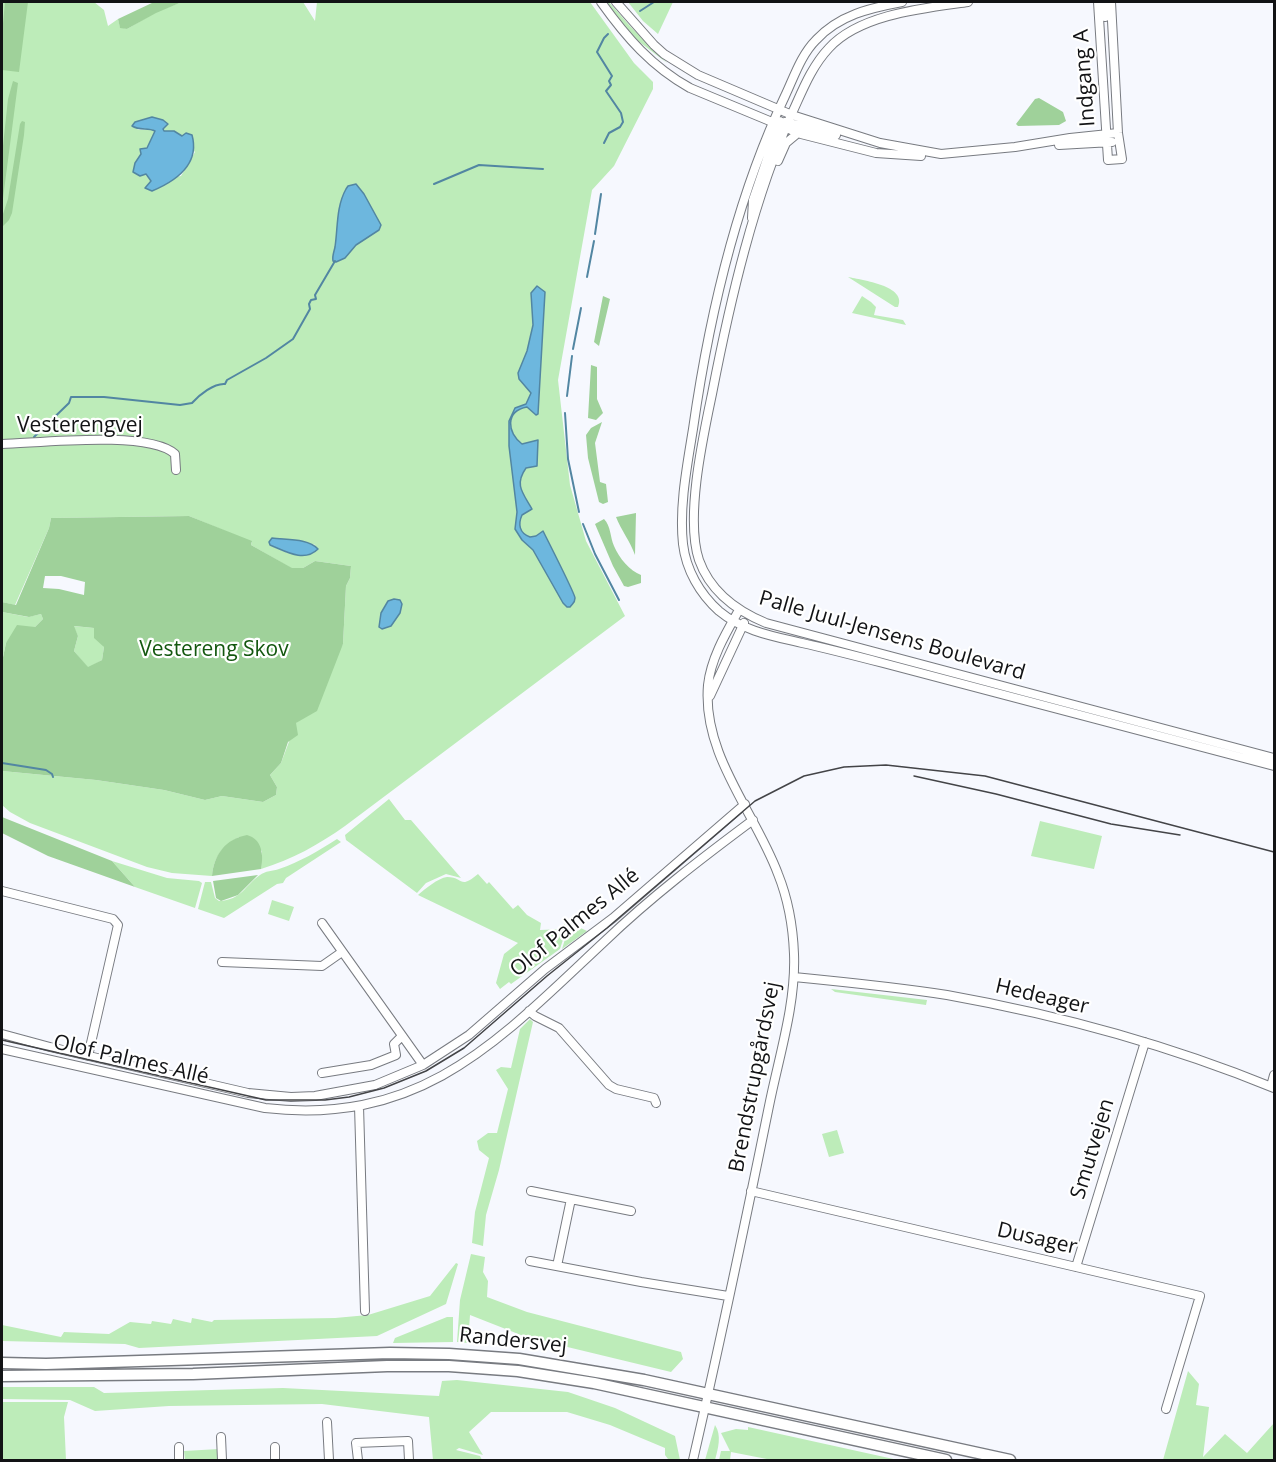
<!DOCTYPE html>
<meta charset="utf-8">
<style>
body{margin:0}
#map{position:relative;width:1276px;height:1462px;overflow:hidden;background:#f6f8fe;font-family:"Open Sans",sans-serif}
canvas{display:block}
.frame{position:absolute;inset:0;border:3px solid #121315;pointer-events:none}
</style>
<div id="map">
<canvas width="1276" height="1462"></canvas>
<div class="frame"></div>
</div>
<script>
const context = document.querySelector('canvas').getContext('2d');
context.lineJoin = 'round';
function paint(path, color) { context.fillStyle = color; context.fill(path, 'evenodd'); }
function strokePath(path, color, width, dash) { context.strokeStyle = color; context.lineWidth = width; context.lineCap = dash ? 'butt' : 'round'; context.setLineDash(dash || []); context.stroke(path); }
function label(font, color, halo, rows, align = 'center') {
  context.font = font + ' "Open Sans",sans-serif'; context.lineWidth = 4.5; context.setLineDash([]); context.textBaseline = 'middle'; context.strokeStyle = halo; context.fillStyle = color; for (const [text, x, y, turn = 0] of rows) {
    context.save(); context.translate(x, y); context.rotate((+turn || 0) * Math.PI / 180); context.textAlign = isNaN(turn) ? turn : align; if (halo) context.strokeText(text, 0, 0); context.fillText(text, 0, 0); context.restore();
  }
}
const green = new Path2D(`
 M2 2H94L104 10 108 26 118 19 120 27 127 29 156 12 182 2H303L315 21 317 2H590L634 63 653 82V89L614 166 592 190 558 380 570 485 586 541 625 616 345 826C318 845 293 859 261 869L262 851 239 837C222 846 214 857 212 876L172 873 147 867 30 823 10 812 2 805V771L96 780 164 790 205 800 222 796 263 802 276 795 277 787 270 775 281 763 296 723 343 644 346 586 350 578 351 566 315 561 303 568H291L251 545 252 542 189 516 51 518 49 528 15 605 2 602ZM156 119 163 120 164 131C179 131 185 141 195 152L181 176 151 181 135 163 151 142 155 131 151 129 137 130ZM272 538 316 545 288 553 269 545Z
 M605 2H609L630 26 667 63 629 34Z
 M628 2H673L658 34 643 21Z
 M848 277C862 280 908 286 898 307H895Z
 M862 296 871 302 876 307 874 315 903 320 906 325 852 313Z
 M2 612 28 617 41 614 43 619 35 627 6 643 2 662Z
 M73 626 94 628 104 647 102 660 88 668 74 651 78 636Z
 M389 799 405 820H411L461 878 446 874 426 883 417 893 346 840 345 835Z
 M1040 821 1102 836 1094 869 1031 856Z
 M337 839 341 842 286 878 283 883 277 884 224 918 198 909 205 882H211L215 898 219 901C242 900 245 885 260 875 265 871 273 871 279 869 300 862 318 851 337 839Z
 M112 861 167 878 199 881 202 883 195 908 135 887Z
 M478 874 487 884 489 882 513 909 518 905 527 915 541 923 540 930 564 929V922L567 921 568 924 560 949 511 984 509 982 500 989 496 983 504 954 518 943 418 895C425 889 438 878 447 877 464 877 459 890 478 874Z
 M272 900 294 907 289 921 268 914Z
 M570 923 587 931 562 949Z
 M831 989 927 1000 926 1005 835 992Z
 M530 1019 533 1022 499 1170 486 1215 483 1246 472 1243 475 1212 489 1158 479 1150 477 1141 488 1133H497L508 1089 496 1070 501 1067 511 1068 520 1029Z
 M837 1130 844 1153 829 1157 822 1134Z
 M471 1254 485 1257 483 1272 488 1281 487 1297 527 1312 681 1352 683 1359 671 1372 526 1337 470 1315 468 1343 457 1342 460 1300Z
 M456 1263 458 1264 446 1304 377 1336 139 1348 125 1344 2 1341V1325L61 1337 64 1332 109 1334 130 1322 151 1324 152 1321 171 1324 173 1319 191 1323 192 1318 212 1322 214 1320 335 1318 368 1315 430 1296Z
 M447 1317H453V1342L393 1343 395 1338Z
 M1188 1371 1199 1384 1196 1405 1209 1407 1203 1457 1225 1434 1247 1453 1274 1423V1460H1163Z
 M457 1380 568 1392 615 1408 675 1436 680 1460 668 1459 665 1455V1448L610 1425 567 1412H491L469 1432 483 1455 459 1448 456 1450 480 1456 482 1460H433L429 1417 322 1404 169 1406 95 1411 70 1400 2 1399V1387H94L104 1393 283 1388 439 1396 442 1381Z
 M2 1402H68L64 1417 66 1460H2Z
 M715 1425C722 1435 718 1449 715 1460H705Z
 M748 1427 898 1460H772L731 1452 730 1460H719L721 1451H730L721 1433 736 1429 748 1430Z
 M219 1449 220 1460H185L184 1451Z`);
const forest = new Path2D(`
 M5 2H28L19 72 2 70V34Z
 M154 2H182L156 13 127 29 120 28 118 19Z
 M13 81 18 83 2 206V155L8 99Z
 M1039 98 1063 112 1066 121 1059 125 1018 126 1016 124 1035 99Z
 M22 121 25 122 24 135 12 213 9 220 2 227V217L8 199 20 124Z
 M603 296 610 299 599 346 594 342Z
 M591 365 597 367V399L603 413 596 420 588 418Z
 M602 422 595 443 600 482 606 484 608 502 603 504 599 502 588 458 586 435 591 428Z
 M636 513 635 555C630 541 621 530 616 517Z
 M189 516 252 541 251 545 292 568H303L315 561 351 566 350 578 346 586 343 644 317 711 296 723 298 735 288 742 281 763 270 775 277 787 276 795 263 802 222 796 205 800 164 790 96 780 2 771V662L6 643 17 625 35 627 43 619 41 614 29 617 2 612V602L16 605 49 528 51 518ZM45 576H61L85 582 84 595 59 589 43 588ZM74 626 94 628V638L104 647 102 660 88 667 74 651 78 636Z
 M604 519C611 526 610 537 614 546 619 558 630 571 641 575V583L628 587 624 586 613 566 595 524Z
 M2 817 112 861 135 887 48 856 2 833Z
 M247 835C262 839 264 855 261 869L212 876C214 855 225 839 247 835Z
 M258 875 238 895 221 901 216 898 213 881Z`);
const water = new Path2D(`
 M152 117 163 120 168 124 163 129 164 131H174L182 136 186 133 192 135C200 164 176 181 152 191L145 188 151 181 146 174 140 176 133 172 135 163 141 154 140 149 147 148 155 131C148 127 140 131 132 126L135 122Z
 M356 184 364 194 381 225 379 230 356 245 345 258 336 262 333 261C332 256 334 252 335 247 338 227 336 207 346 189L348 186Z
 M537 286 545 292 538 414 536 415 527 407C505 411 507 433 522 444L538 440 537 466 526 468C514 485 523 493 532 509L522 515C518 524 519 533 530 537L536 536 543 531C547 539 575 594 575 598 575 603 573 603 570 607H567L563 603 533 550 522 540 515 529 517 512 509 446V421L515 408 526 404 531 393 519 379 518 373 527 351 533 325 531 293Z
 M272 538C286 540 308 538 318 549 304 563 285 551 270 545L269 542Z
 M394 599 400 600 402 604 400 613 391 626 382 629 379 627 381 613 388 601Z`);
const stream = new Path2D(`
 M640 11 654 2
 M604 143 609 133 620 127 623 122 621 113 606 91 611 85 609 81 612 76 597 52 604 38 608 34
 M434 184 479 165 543 169
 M595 234 601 194
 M587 277 594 241
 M573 349 581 308
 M567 396 572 356
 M565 413 568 459 579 512
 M34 437 69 403 71 397H104L180 405 192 403C199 395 214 383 225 384L227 380 266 358 293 339 310 309 309 304 311 300 316 299 315 295 335 261
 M583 524 595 554 619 600
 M2 763 46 770 52 774 53 777`);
const minor = new Path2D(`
 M601 2C626 37 652 67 690 88L801 134 876 153 921 156
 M616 2 654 45 664 54 698 75 792 115 880 143 941 154 1015 147 1070 138 1118 133
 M902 2C870 8 839 15 816 40 801 55 794 77 785 96 736 199 709 317 693 429 687 466 679 507 683 544 686 570 700 594 719 611 743 631 772 636 802 643 829 649 856 656 883 663 1013 697 1144 732 1274 766
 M968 2C925 8 860 14 829 48 812 66 803 89 793 111 754 197 730 301 712 394 703 437 685 518 699 560 710 591 737 611 766 623L1274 758
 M1098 2 1108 160 1122 159 1118 133 1111 2
 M1104 2 1105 17
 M785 122 836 135
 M1059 145 1112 142
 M778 161 786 143 798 133
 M752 218 753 200 780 121
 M2 444C39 443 148 430 175 454L176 470
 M710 696 744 623
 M2 891 113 919 118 925 88 1056
 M322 923 423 1065
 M222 962 322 966 342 952
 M794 977C845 982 896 987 947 995 1059 1015 1169 1045 1274 1088
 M529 1011 535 1016 559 1028 609 1085 616 1089 654 1098 656 1103
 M2 1034 50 1047 248 1093 291 1097 315 1096 375 1085 423 1065 469 1035 545 969 613 918 745 804
 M2 1049 265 1108C423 1126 499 1040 605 941 651 897 702 858 753 820
 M322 1073 371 1065 396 1055 394 1044 402 1036
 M1271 1086 1274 1075
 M359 1106 365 1311
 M531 1191 631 1211
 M751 1191 1200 1296 1166 1409
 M530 1261 641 1282 728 1296
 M557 1266 571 1199
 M1076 1267 1145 1042
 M327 1422 329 1460
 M221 1437 222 1460
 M179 1447V1460
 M275 1460V1447
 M358 1460 356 1443 408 1441 409 1460
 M693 1460C720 1343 745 1224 769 1106 779 1056 796 1004 794 954 793 927 788 899 778 874 755 812 702 755 708 685 711 658 726 633 739 610`);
const major = new Path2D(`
 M2 1363 46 1364 390 1353 449 1354 519 1359 644 1380 1010 1460
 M2 1376 193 1374 387 1366H449L518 1371 594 1383 946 1460`);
const tram = new Path2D(`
 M914 776 996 794 1111 824 1180 835
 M2 1040 266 1100H325L349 1097 384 1088 426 1071 464 1048 547 976 607 928 755 801 804 776 844 767 886 765 985 776 1274 852`);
const streetNames = [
 ["Indgang A",1085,78,-94],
 ["Vesterengvej",80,426],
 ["Palle Juul-Jensens Boulevard",892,636,16],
 ["Olof Palmes Allé",575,923,-39],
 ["Hedeager",1042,997,13],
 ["Olof Palmes Allé",131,1060,13],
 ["Brendstrupgårdsvej",755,1077,-79],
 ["Smutvejen",1093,1149,-73],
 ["Dusager",1037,1239,13],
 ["Randersvej",513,1341,6]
];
const parkNames = [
 ["Vestereng Skov",214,650]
];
paint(green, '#bdecb9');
paint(forest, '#9fd19a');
paint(water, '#6db7de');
strokePath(water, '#5286a2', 1.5);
strokePath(stream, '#5286a2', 2);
strokePath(minor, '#787b81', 10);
strokePath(major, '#787b81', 13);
strokePath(minor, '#fff', 8);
strokePath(major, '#fff', 10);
strokePath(tram, '#434447', 1.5);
label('21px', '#121315', '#fff', streetNames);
label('21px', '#13570f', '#fff', parkNames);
</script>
